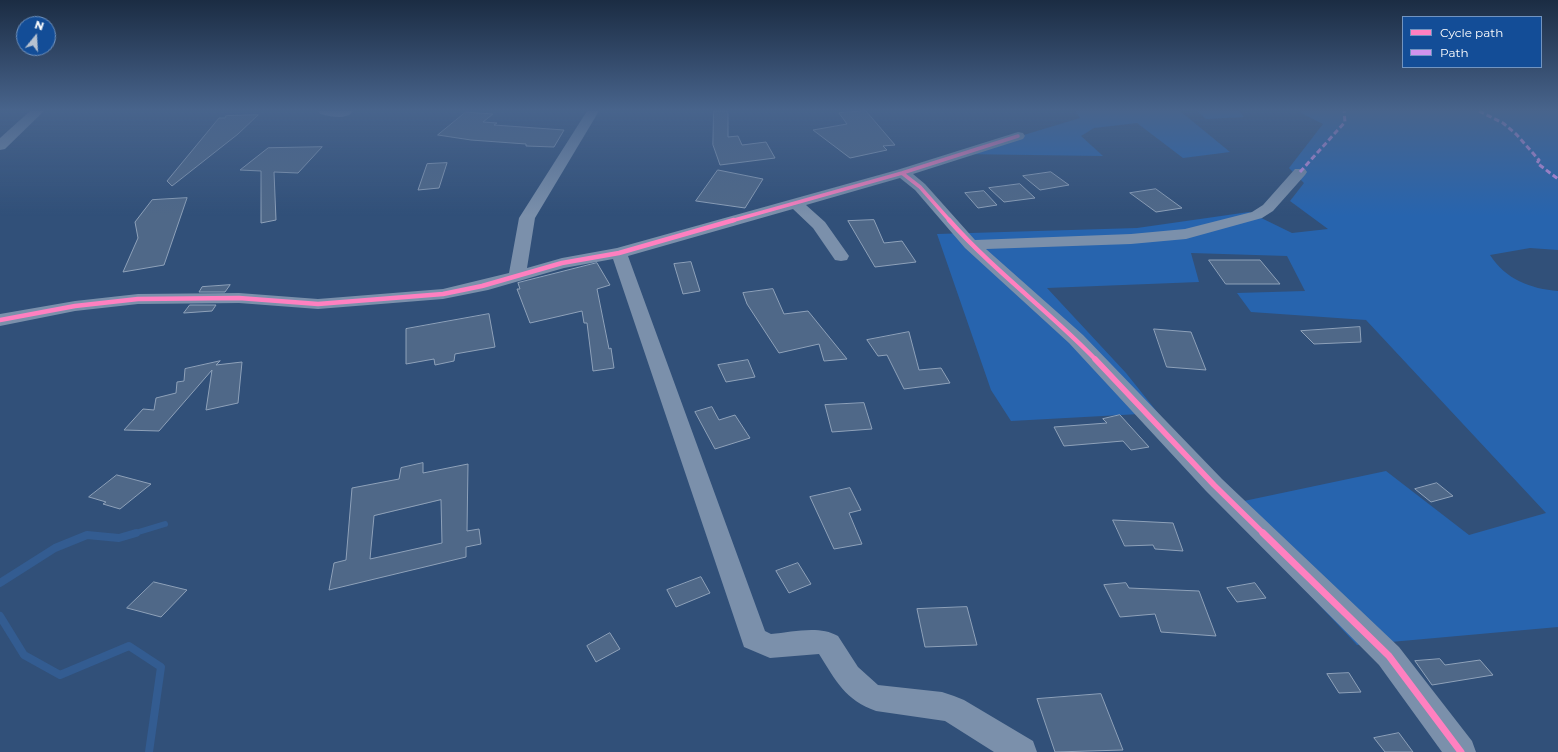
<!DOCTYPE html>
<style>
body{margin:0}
#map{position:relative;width:1558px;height:752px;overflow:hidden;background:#315079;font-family:Montserrat,sans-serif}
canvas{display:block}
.legend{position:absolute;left:1402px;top:16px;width:140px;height:52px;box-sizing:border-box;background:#134d97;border:1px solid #7194c1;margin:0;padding:5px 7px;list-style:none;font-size:12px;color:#fff}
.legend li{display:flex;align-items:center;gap:8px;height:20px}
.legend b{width:20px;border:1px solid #7194c1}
.north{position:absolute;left:16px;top:16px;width:40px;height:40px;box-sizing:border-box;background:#134d97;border:1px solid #7194c1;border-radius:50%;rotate:18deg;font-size:11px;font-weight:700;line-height:16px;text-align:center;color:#fff}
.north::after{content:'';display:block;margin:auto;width:14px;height:18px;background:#b7c2d0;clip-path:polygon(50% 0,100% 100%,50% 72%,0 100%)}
</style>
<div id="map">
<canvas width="1558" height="752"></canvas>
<ul class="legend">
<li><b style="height:5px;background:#ff80c0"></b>Cycle path</li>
<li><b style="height:5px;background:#d193ec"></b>Path</li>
</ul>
<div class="north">N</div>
</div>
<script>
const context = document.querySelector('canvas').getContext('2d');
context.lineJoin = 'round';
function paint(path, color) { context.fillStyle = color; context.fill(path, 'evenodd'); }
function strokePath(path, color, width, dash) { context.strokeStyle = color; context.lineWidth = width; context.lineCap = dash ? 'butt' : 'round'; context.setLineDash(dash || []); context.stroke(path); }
const green = new Path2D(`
 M1075 111H1180L1230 152 1183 158 1137 123 1094 128 1081 136 1103 156 961 154 1080 118Z
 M1197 111H1240L1244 117 1206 119Z
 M1302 111H1558V250L1530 248 1490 255C1505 279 1531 289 1558 291V627L1357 645 1225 505 1386 471 1469 535 1546 513 1366 320 1251 312 1237 293 1305 291 1287 256 1191 253 1199 282 1047 288 1126 373 1158 413 1011 421 991 390 937 234 1137 228 1249 212 1292 233 1328 229 1290 201 1304 183 1289 168 1323 124 1299 112Z`);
const streamFar1 = new Path2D(`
 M132 534 165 524`);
const stream = new Path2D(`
 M0 583 55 548 87 535 119 538 136 533
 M0 616 24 655 60 675 129 646 161 667 149 752`);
const building = new Path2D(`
 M714 111H728V137L738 136 742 145 766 142 775 158 720 165 713 145Z
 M866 111 895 145 883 146 887 150 850 158 813 130 847 124 839 113Z
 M466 112 493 114 483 122 497 123 494 125 564 130 554 147 526 146V144L471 140 438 135Z
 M258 115 238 134 172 186 167 181 219 118H225L226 116Z
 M322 147 298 173 274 172 276 220 261 223V171L240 170 268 148Z
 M447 163 439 188 418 190 427 164Z
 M718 170 763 179 745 208 696 201Z
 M1051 172 1069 185 1040 190 1023 176Z
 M1020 184 1035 198 1004 202 989 188Z
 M1156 189 1182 208 1156 212 1130 193Z
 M984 191 997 205 978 208 965 193Z
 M187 198 164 265 123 272 138 238 135 222 152 200Z
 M874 220 884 243 902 241 916 262 875 267 848 221Z
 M1209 260H1260L1280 284H1226Z
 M691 262 700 291 683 294 674 264Z
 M597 263 610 285 597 289 609 349 611 348 614 368 593 371 587 323H584L582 311 530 323 517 289H520L518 283Z
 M230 285 225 292H199L202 287Z
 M773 289 784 314 808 311 847 359 824 361 819 344 779 353 747 304 743 293Z
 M190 305H216L212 311 184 313Z
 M489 314 495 347 455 354 454 361 435 365 434 359 406 364V329Z
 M1360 327 1361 342 1314 344 1301 331Z
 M1154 329 1191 332 1206 370 1167 367Z
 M909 332 919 370 941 368 950 383 904 389 887 355 878 356 867 340Z
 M748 360 755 377 726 382 718 365Z
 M220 361 216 365 242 362 238 403 206 410 212 370 159 431 124 430 143 409 154 410 156 398 176 393 177 382 184 381 185 369Z
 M864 403 872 429 832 432 825 405Z
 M712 407 719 420 735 415 750 438 715 449 695 412Z
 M1120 415 1149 447 1131 450 1123 441 1064 446 1054 427 1107 423 1103 419Z
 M423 463V473L468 464 467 531 479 529 481 544 466 547V557L329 590 334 563 346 560 352 488 399 479 401 468ZM441 500 442 543 370 559 374 516Z
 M117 475 151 484 120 509 103 504 106 502 89 497Z
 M1437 483 1453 496 1431 502 1415 489Z
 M850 488 861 510 849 513 862 544 834 549 810 497Z
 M1113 520 1173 523 1183 551 1155 549 1153 545 1125 546Z
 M798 563 811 584 789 593 776 571Z
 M701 577 710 593 676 607 667 590Z
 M154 582 187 590 161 617 127 608Z
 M1126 583 1129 588 1199 591 1216 636 1161 632 1155 614 1120 617 1104 585Z
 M1255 583 1266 598 1237 602 1227 588Z
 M967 607 977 645 925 647 917 609Z
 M610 633 620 649 596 662 587 646Z
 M1440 659 1445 665 1480 660 1493 675 1432 685 1415 661Z
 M1349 673 1361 692 1339 693 1327 674Z
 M1101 694 1123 750 1055 752 1037 699Z
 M1399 733 1413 752H1385L1374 738Z`);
const street = new Path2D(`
 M318 111H353C346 121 330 116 320 114Z
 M587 111H599L535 218 527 268 562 258 617 248 897 170 1018 132 1023 133 1025 136 1023 139 913 174 925 184 975 240 1131 234 1185 229 1252 212 1263 205 1295 169H1305L1307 172 1305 175 1273 211 1262 218 1186 239 1131 244 986 249 1083 335 1222 479 1399 647 1472 741 1476 752H1442L1379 665 1206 491 1069 343 965 248 915 190 900 178 806 205 825 222 849 256 847 260 841 261 835 260 813 228 793 209 628 256 765 631 771 634C793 632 819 625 838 636L858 667 878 685 942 692 954 696 964 700 1033 741 1037 752H994L945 721 876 711C845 700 836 681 819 654L770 658 744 647 613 259 564 268 488 290 443 299 318 309 239 303 138 304 75 311 0 326V314L75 301 138 294 239 293 318 299 443 289 509 273 519 218Z`);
const primary = new Path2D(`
 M30 111H44L5 149 0 150V138Z`);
const quiet = new Path2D(`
 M1479 111 1503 123 1516 134 1539 160 1537 163 1558 179
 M1300 172 1345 122 1344 111`);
const cyclewayFar3 = new Path2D(`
 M902 173 920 187 950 221
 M731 221 902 173 1018 136`);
const cyclewayFar2 = new Path2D(`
 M949 220C994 271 1049 311 1096 360
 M0 320 75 306 138 299 239 298 318 304 443 294 482 286 562 263 619 253 734 220`);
const cyclewayFar1 = new Path2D(`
 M1095 359 1214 485 1264 534`);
const cycleway = new Path2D(`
 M1263 533 1389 656 1461 752`);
paint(green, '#2764ae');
strokePath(streamFar1, '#335c91', 6);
strokePath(stream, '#335c91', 8);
paint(building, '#4f6888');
strokePath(building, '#8ea1b9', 1);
paint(street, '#7b90ab');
paint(primary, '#798ea9');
strokePath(quiet, '#d193ec', 3, [5.5, 3]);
strokePath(cyclewayFar3, '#ff80c0', 3.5);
strokePath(cyclewayFar2, '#ff80c0', 4.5);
strokePath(cyclewayFar1, '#ff80c0', 5.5);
strokePath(cycleway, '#ff80c0', 7);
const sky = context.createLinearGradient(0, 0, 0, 216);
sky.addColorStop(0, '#1b2c43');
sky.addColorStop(0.51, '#48648c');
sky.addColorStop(1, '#48648c00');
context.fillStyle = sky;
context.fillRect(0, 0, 1558, 216);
</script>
